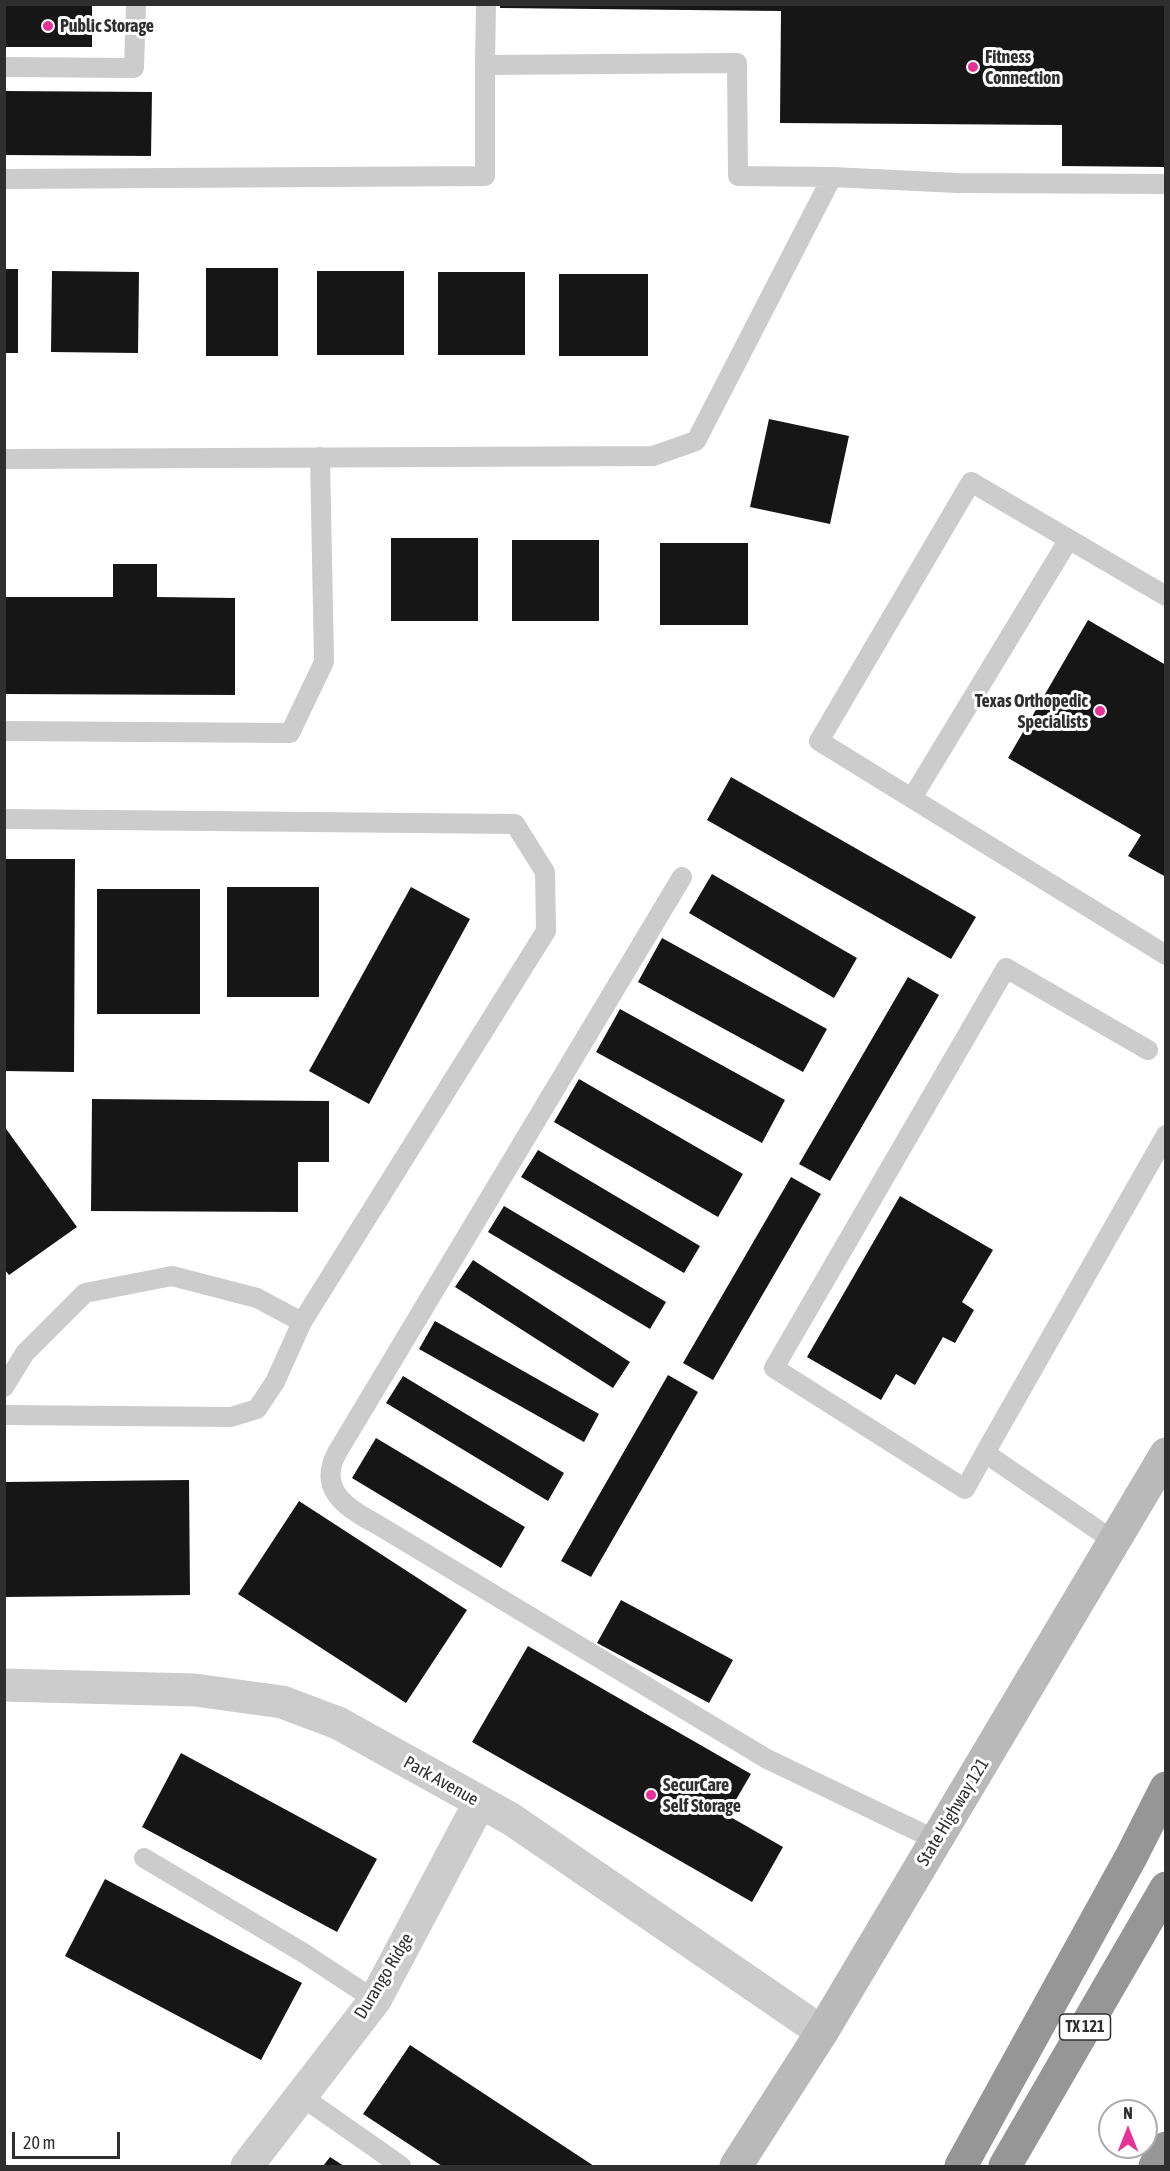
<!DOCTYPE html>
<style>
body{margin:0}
#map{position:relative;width:1170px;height:2171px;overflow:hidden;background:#fff;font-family:"Asap Condensed",sans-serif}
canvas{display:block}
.frame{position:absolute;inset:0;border:6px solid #2f2f2f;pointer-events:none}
.north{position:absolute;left:1098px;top:2099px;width:60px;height:60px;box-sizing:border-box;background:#fff;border:2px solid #acacac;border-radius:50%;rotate:0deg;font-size:16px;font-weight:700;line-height:24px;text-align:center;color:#2f2f2f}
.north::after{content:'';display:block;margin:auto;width:21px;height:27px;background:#e63296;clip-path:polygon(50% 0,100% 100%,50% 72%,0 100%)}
.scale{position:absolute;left:12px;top:2132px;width:108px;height:27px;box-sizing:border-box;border:3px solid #2f2f2f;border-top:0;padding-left:8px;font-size:18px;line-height:21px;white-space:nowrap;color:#2f2f2f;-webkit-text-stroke:4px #fff;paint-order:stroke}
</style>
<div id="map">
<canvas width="1170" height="2171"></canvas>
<div class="frame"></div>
<div class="north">N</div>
<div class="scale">20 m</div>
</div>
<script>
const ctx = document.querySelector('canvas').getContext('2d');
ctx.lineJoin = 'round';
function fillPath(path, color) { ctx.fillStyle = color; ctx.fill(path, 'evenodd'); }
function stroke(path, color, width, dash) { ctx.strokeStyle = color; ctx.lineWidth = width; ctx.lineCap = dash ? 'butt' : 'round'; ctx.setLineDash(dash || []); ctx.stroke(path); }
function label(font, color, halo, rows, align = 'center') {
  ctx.font = font + ' "Asap Condensed",sans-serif'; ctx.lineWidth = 6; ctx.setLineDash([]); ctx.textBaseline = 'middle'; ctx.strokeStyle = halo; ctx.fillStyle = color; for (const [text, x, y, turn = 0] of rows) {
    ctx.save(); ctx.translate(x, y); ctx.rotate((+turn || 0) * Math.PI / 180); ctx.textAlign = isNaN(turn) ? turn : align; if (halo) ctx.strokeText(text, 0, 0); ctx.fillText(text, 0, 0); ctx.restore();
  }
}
fillPath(new Path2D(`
 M4,4H92V47H4Z
 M500,4H1166V167L1062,166V125L780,123L781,11L500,8Z
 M4,91L152,92L151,156L4,155Z
 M206,268H278V356H206Z
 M5,269H18V353H5Z
 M52,271L139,272L138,353L51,352Z
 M317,271H404V355H317Z
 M438,272H525V355H438Z
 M559,274H648V356H559Z
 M769,419L849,436L830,524L750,507Z
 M391,538H478V621H391Z
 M512,540H599V621H512Z
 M660,543H748V625H660Z
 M113,564H157V597L235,598V695L4,694V597H113Z
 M1088,620L1166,665V877L1128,856L1141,835L1008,758Z
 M731,777L976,917L951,959L707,820Z
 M4,859H75L74,1072L4,1071Z
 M712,874L857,958L834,998L689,913Z
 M227,887H319V997H227Z
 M411,887L470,919L369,1104L309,1071Z
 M97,889H200V1014H97Z
 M662,938L827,1029L803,1072L638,982Z
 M908,977L939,995L830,1181L799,1164Z
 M620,1009L785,1100L762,1143L596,1052Z
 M579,1079L743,1174L718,1217L554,1122Z
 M92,1099L329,1101V1162H298V1212L91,1211Z
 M4,1126L77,1227L9,1275L4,1269Z
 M538,1150L700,1246L684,1273L521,1177Z
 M791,1177L821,1194L713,1380L683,1363Z
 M900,1196L993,1250L962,1302L974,1310L955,1343L943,1337L915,1385L896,1374L881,1400L807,1357Z
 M504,1206L666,1302L650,1329L488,1232Z
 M473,1260L630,1362L613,1388L455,1287Z
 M435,1321L599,1414L584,1442L419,1349Z
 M668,1375L698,1392L591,1577L561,1561Z
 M403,1376L564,1473L548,1501L386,1403Z
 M376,1438L525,1527L501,1568L352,1478Z
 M189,1480L190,1595L4,1597V1482Z
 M299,1501L467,1610L406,1703L238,1594Z
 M621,1600L733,1660L709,1703L597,1643Z
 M528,1646L751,1774L727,1815L783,1847L752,1902L472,1742Z
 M181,1753L377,1859L337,1932L142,1827Z
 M105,1879L302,1983L261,2060L65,1956Z
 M410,2045L594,2166H442L363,2114Z
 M330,2157L344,2166H323Z`), '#161616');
stroke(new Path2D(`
 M486,4L485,65L737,63L738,176L832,177L957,183L1166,184
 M4,67L134,68L136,4
 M4,179L485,176V65
 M4,459L653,456L696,441L832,177
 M1166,596L971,482L819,741L1166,955
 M4,731L290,733L324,662L320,457
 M912,798L1069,539
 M4,819L515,824L545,872L546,931L302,1322L257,1298L172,1276L85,1293L25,1353L4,1387
 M682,877L347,1436C342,1445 334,1455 332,1465C323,1496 356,1513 378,1525L767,1759L936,1840
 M4,1415L231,1417L257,1409L275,1382L302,1322
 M985,1453L1166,1135
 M1114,1541L985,1453L965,1489L774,1368L1006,968L1148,1050
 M144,1858L302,1952L375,2000
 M301,2096L401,2166`), '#ccc', 20);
stroke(new Path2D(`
 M4,1685L195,1690L282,1702L338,1723L511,1819L822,2032
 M247,2166L375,2000L480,1802`), '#ccc', 33);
stroke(new Path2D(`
 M736,2166L822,2032L1166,1454`), '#b9b9b9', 33);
stroke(new Path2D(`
 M961,2166L1131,1857L1166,1788
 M1005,2166L1166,1888
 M1155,2166L1166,2148`), '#969696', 33);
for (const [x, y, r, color] of [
 [48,26,6,"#e63296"],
 [973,67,6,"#e63296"],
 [1100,711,6,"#e63296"],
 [651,1795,6,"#e63296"]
]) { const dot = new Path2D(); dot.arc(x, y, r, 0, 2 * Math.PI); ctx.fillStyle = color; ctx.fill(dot); stroke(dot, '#fff', 2); }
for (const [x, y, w] of [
 [1085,2027,51]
]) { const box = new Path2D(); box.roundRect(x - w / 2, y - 13, w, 26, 4.5); ctx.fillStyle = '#fff'; ctx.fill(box); stroke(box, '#2f2f2f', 1.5); }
label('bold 16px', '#2f2f2f', null, [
 ["TX 121",1085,2027]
]);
label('bold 18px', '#2f2f2f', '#fff', [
 ["Public Storage",60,26],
 ["Fitness",985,57],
 ["Connection",985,78],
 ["Texas Orthopedic",1088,701,"right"],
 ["Specialists",1088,722,"right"],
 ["SecurCare",663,1785],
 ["Self Storage",663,1806]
], 'left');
label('18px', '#2f2f2f', '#fff', [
 ["Park Avenue",441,1781,29],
 ["State Highway 121",953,1812,-59],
 ["Durango Ridge",384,1976,-59]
]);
</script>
